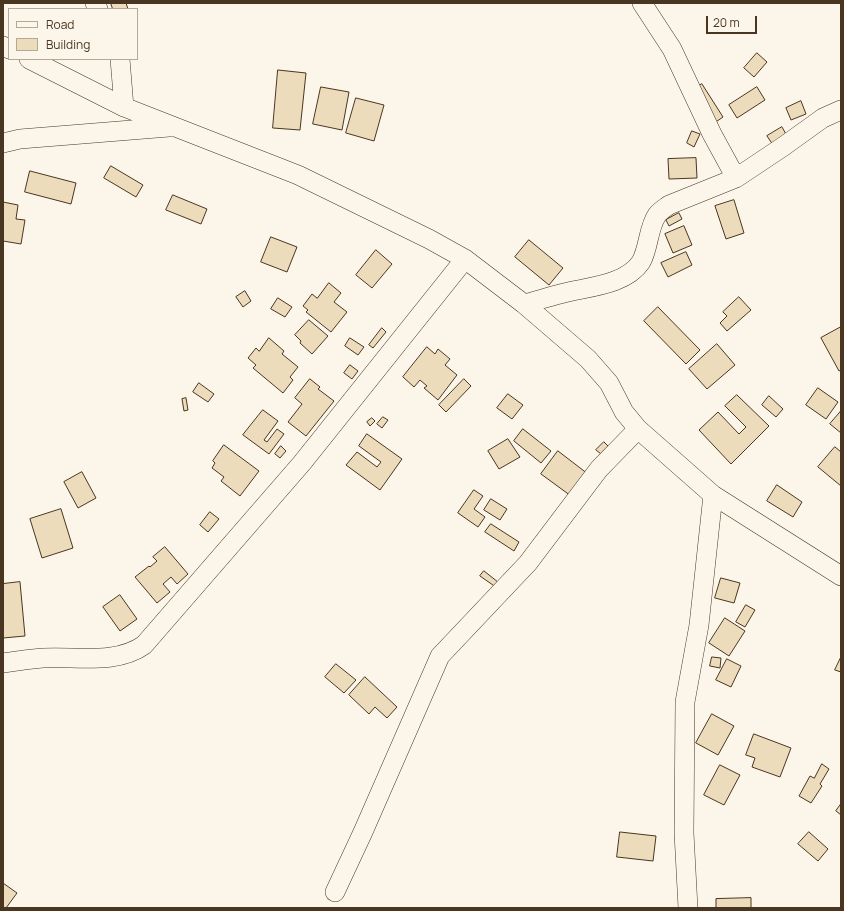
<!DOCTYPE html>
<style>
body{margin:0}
#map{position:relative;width:844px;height:911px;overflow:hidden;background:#fbf6e9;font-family:Manrope,sans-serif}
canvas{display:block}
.frame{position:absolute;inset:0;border:4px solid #4a3520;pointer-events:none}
.legend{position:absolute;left:8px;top:8px;width:130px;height:52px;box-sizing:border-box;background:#fbf6e9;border:1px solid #b4a999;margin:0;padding:5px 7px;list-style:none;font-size:12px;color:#4a3520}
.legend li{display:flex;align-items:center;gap:8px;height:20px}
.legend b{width:20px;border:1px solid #b4a999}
.scale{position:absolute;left:706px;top:16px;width:51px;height:18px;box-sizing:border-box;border:2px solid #4a3520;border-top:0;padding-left:5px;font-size:12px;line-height:14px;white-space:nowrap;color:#4a3520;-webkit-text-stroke:3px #fbf6e9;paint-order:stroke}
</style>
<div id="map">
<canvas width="844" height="911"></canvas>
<div class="frame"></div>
<ul class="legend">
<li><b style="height:5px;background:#fbf6e9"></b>Road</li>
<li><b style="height:11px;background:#ecdcbc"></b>Building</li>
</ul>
<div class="scale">20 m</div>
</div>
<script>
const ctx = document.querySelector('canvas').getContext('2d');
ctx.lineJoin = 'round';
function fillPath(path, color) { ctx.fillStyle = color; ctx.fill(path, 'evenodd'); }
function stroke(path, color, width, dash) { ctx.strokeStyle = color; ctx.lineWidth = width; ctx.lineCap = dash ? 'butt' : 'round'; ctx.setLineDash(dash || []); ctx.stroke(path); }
const building = new Path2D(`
 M111,3H126L128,9H113Z
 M757,53L767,62L754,77L744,68Z
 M278,70L306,73L300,130L273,128Z
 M702,84L723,117L710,126L689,93Z
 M321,87L349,92L342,130L313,124Z
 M757,87L765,100L737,118L729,105Z
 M356,98L384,105L374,141L346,133Z
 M801,101L806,114L791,120L786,108Z
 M782,127L787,136L773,145L767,136Z
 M692,131L700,134L694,147L687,143Z
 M696,158L697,178L669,179L668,159Z
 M111,166L143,185L136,197L104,178Z
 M30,171L76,183L71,204L25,192Z
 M173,195L207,209L201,224L166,210Z
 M734,200L744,233L726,239L715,206Z
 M3,202L18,205L16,219L25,220L21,244L3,241Z
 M679,213L682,219L669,226L666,220Z
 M684,226L692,245L673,253L665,234Z
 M271,237L297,247L287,272L261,262Z
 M529,240L563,268L549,285L515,257Z
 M376,250L392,264L372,288L356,275Z
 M686,252L692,265L668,277L661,263Z
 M329,283L341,293L334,302L347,312L331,332L306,312L308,310L303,306L312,294L317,298Z
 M245,291L251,301L243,307L236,297Z
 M739,297L751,310L727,331L720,323L727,316L723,312Z
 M278,298L292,307L285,317L271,309Z
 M658,307L700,350L686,364L644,321Z
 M309,320L328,336L312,354L300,343L301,341L295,335Z
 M841,327V370L839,371L821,338Z
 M382,328L386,332L373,348L369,345Z
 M269,338L284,351L282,354L298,367L290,377L293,380L283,393L253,368L256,365L248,358L256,348L259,351Z
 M350,338L364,347L358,355L345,346Z
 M717,344L735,365L707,389L689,369Z
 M427,347L435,354L438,349L450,359L445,365L457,375L438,400L424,388L427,386L420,380L414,387L403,377Z
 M350,365L358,371L352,379L344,373Z
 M310,379L320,387L318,389L334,401L306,436L288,422L302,404L295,398Z
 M464,379L471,386L446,412L439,405Z
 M199,383L214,394L208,402L193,392Z
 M818,388L838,402L826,419L806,405Z
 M508,394L523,405L512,419L497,408Z
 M737,395L769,426L731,464L699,430L718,412L739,434L746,427L725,406Z
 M769,396L783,409L776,417L762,405Z
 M186,398L188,410L184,411L182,399Z
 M263,410L278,421L264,440L267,442L277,429L284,434L269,454L243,435Z
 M841,411V433L830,424Z
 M383,417L388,420L382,428L377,424Z
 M372,418L375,421L370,426L367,422Z
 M523,429L551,451L541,463L514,441Z
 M367,434L402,459L380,490L346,465L357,452L377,467L381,462L359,446Z
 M508,439L520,457L499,469L488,451Z
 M604,442L608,446L601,454L596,450Z
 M224,445L259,471L240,496L221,481L224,477L212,468L215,463L213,461Z
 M281,446L286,451L280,458L275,454Z
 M835,447L841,452V486L818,467Z
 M558,451L588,474L571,496L541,474Z
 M82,472L96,498L78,508L64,482Z
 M777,485L802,502L793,517L767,501Z
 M474,490L483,496L474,509L485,517L478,527L458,513Z
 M491,499L507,509L500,520L484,510Z
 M61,509L73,548L42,558L30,519Z
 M210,512L219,519L208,532L200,525Z
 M491,524L519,542L514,551L485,532Z
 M165,547L188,574L177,584L171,577L163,584L170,592L157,603L135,577L149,566L150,567L157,561L153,557Z
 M484,571L503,586L500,590L480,576Z
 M721,578L740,583L734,603L715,598Z
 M20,582L25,636L3,638V584Z
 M120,595L137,619L120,631L103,607Z
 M746,605L755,610L745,627L736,622Z
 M725,618L745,631L729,656L709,643Z
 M712,657L721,658L720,668L710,666Z
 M841,657V672L835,670Z
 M727,659L741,666L731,687L716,680Z
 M336,664L356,680L344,693L325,677Z
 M365,677L397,707L387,718L375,707L369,714L349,695Z
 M712,714L734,726L718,755L696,743Z
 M754,734L791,748L780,777L752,767L755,758L746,755Z
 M822,764L829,769L820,784L822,786L811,803L799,796L810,776L814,778Z
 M720,765L740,775L724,805L704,795Z
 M841,804V815L836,811Z
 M620,832L656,836L653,861L617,857Z
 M809,832L828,849L818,861L798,844Z
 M3,883L17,893L6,908H3Z
 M751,898V908H716V899Z`);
fillPath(building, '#ecdcbc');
stroke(building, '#4a3520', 1);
const minor = new Path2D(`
 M95,3L98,9
 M642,3L672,49L712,134L736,178
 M3,46L9,49
 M29,59L124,107L298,175L429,239L465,259L524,304L588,359L609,383L624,412L638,429L713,495L841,576
 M120,59L124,107
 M3,143L20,139L169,127
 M524,304C536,301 548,297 560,294C585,287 625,286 641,262C649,248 648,228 657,215C660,211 665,208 669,205L736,178L784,146L823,118L841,110
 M3,663C16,661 29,659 43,658C76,656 116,665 144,645L302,463L465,259
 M335,892L363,832L440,656L528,563L599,469L638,429
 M688,908L684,833L685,702L699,625L713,495`);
stroke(minor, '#4a3520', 20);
stroke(minor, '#fbf6e9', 19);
</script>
